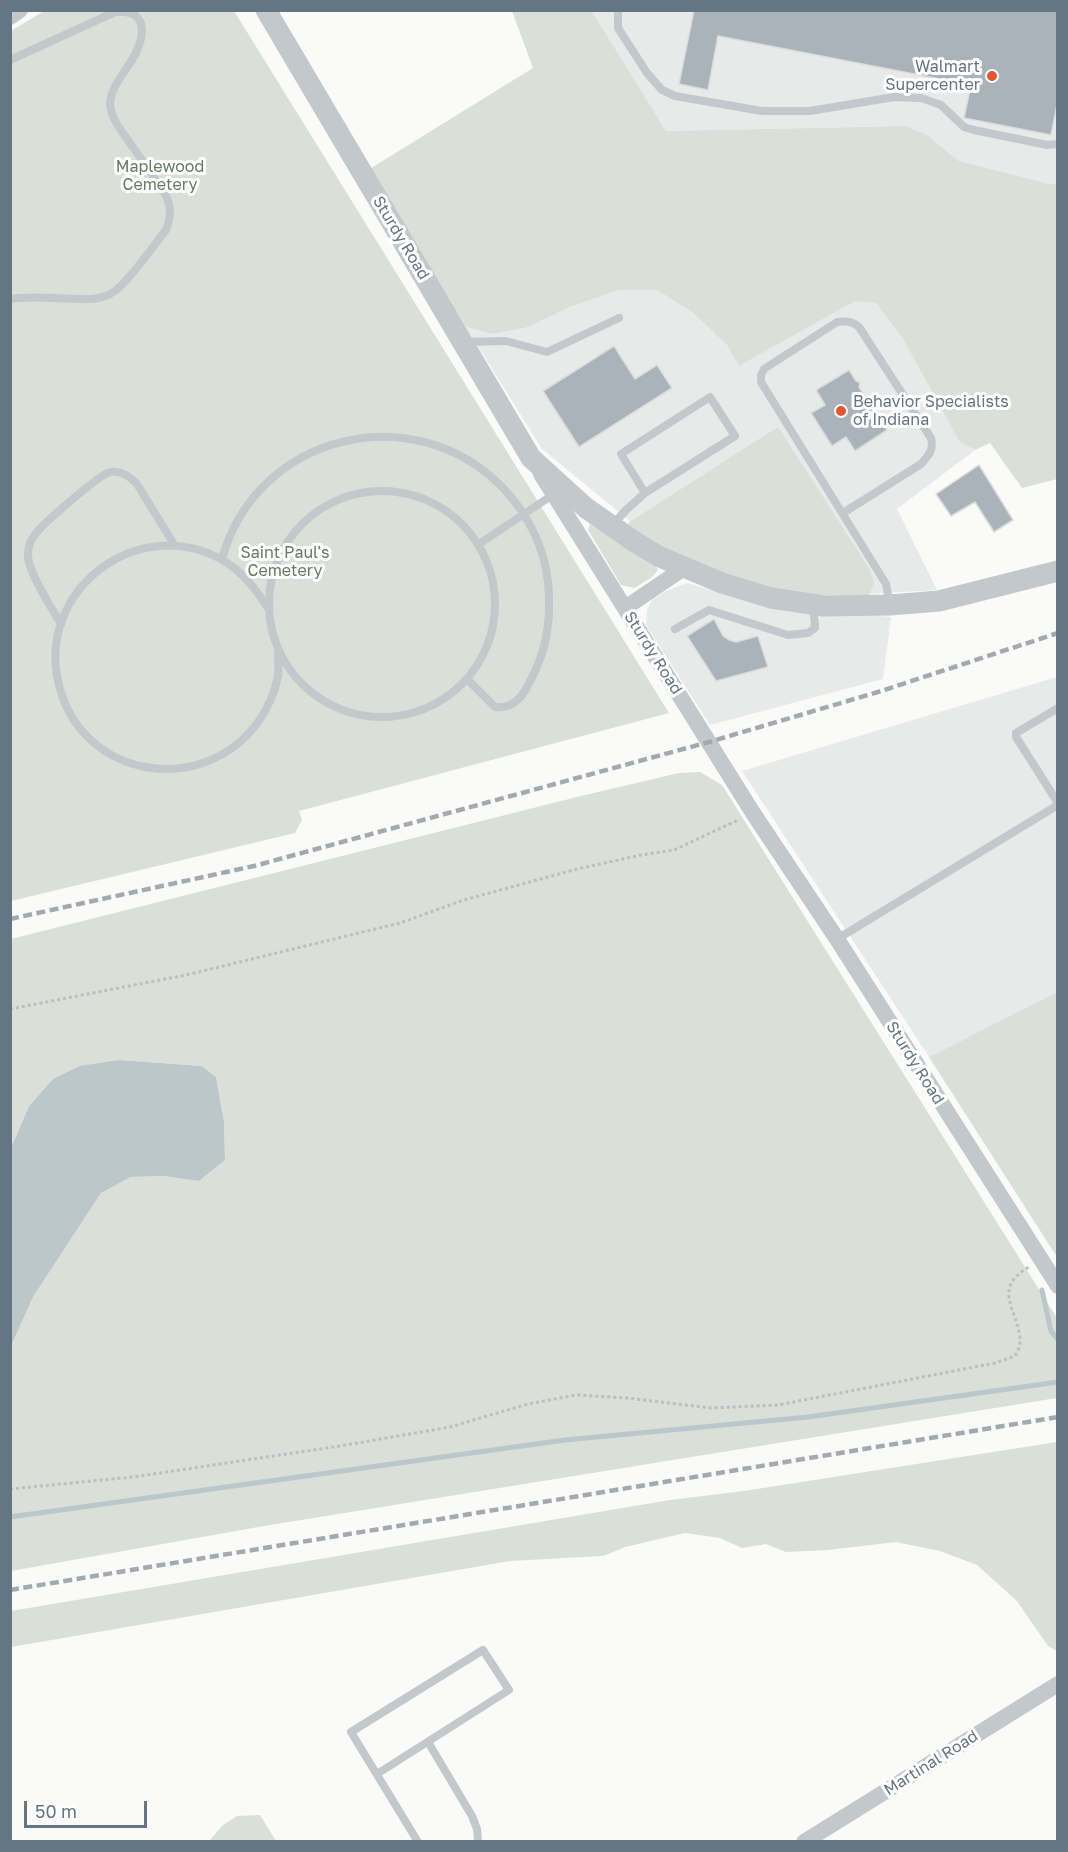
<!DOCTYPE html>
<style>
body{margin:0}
#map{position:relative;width:1068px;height:1852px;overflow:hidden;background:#fafaf8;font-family:"Golos Text",sans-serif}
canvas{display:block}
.frame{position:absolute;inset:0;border:12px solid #657683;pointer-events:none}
.scale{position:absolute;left:24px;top:1801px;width:123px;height:27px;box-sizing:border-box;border:3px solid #657683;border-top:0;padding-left:8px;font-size:18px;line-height:21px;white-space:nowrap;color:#657683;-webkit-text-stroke:4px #fff;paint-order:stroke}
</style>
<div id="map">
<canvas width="1068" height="1852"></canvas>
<div class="frame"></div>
<div class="scale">50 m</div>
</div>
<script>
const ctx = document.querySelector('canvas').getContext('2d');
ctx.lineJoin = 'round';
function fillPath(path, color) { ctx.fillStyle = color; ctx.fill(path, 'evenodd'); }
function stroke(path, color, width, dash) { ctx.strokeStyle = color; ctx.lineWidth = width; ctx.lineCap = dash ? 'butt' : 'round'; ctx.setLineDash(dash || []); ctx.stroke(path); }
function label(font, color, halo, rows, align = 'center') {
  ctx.font = font + ' "Golos Text",sans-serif'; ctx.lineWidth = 6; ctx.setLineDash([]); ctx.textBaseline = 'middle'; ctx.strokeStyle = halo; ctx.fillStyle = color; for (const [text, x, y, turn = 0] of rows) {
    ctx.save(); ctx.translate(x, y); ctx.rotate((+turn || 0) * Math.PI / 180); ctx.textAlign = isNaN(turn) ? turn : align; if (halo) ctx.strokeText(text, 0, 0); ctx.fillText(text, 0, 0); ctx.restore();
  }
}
fillPath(new Path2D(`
 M591,11H1057V183L1050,184L959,161L927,135L906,126L666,131Z
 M619,290H657L693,313L727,345L739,366L856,300L876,303L903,339L959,441L975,450L897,509L937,590L849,595L654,541L542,449L466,327L493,334L529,327L570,307Z
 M687,583L759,604L891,617L883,679L710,725L646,625L647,610L652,600L666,591Z
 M1057,677V992L929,1057L742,771Z`), '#e8e9e9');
fillPath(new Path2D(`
 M591,10L666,131L906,126L927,135L959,161L1050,184L1057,183V479L1022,488L990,443L975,450L959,441L903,339L876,303L855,301L739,366L727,345L693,313L657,290H619L570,307L529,327L493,334L466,327L368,170L533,68L512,11Z
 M44,11H234L669,713L299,811L302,820L295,833L11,901V31Z
 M778,427L870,570L874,583L869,596L798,595L714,573L635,533L628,523Z
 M590,524L654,564L658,570L651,578L634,588L621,585L588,530Z
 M700,772L722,785L1057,1318V1398L264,1526L11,1571V1346L33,1297L101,1193L131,1177L163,1176L199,1181L225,1160L224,1122L216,1077L202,1066L119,1060L53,1079L29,1106L11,1148V939L581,796L679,773Z
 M1057,992V1257L929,1057Z
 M1057,1442V1651L1048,1646L1017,1601L977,1565L940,1551L896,1542L828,1550L786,1552L766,1544L742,1548L720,1538L685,1533L625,1547L603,1556L510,1561L11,1647V1611L670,1500L744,1491Z
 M260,1815L276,1841H209L223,1825L237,1816Z`), '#dadfd7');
fillPath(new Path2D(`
 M119,1060L202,1066L216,1077L224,1122L225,1160L199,1181L163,1176L131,1177L101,1193L33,1297L11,1346V1148L29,1106L53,1079L80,1066Z`), '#bbc7cb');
stroke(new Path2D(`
 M1042,1290L1051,1331L1058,1340
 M10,1517L565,1440L808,1417L1058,1382`), '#bbc7cb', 5);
const building = new Path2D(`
 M694,10H1058V100L1051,135L964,118L971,85L718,36L708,90L679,84Z
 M614,346L635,379L657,365L672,388L579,447L543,391Z
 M849,370L856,381L860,383L859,387L877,415L881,416L880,420L887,430L855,451L846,437L832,446L811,413L825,405L816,390Z
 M979,465L1013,520L994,532L975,502L951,516L936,494Z
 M714,619L723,636L729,640L736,642L758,636L768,667L716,681L687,636Z`);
fillPath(building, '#aab3b9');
stroke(building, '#dcdcda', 1.5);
stroke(new Path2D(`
 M10,1009L186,975L400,923L464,900L577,869L641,855L674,850L738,820
 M10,1489L133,1477L340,1446L450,1427L528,1404L576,1395L627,1398L711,1408L778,1405L995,1363L1015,1356C1017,1352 1020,1347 1020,1343C1021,1312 989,1290 1029,1267`), '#bbbfc2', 3, [3, 3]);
stroke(new Path2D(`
 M618,10V28L647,73L662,90L675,96L762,111H810L894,97L921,98L941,105L964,127L974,130L1047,145L1058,144
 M10,60L115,12C141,9 147,26 138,48C131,67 112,82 110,103C110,111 114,119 118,126L163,190C171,204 172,215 166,230C153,246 131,279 115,291C105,298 92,300 80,299C56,299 34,295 10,299
 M463,342L506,341L547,352L619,318
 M269 604a113 113 0 1 1 226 0a113 113 0 1 1-226 0Z
 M843,513L921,464C929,455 934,450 931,438L859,327C852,321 846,321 837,322L764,369L761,375V382L886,584L890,605
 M612,526L626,510L645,493L735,436L710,397L621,454L645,493
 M479,544L554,494
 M222,559C256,434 414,395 504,489C528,515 544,547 548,582C551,612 548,644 535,671C526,690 519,709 495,707L467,679
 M268,608C255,588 242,571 221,559C136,513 35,592 59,685C82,779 203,798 258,722C268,708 275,692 278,676C279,669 278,660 278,653
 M61,624C52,609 26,569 28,553C28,545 32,538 37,532C44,523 98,476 108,473C120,469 129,476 137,484L175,546
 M675,629L709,610L788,635L808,633L815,628L813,605
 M1058,708L1016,733V737L1058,803
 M837,939L1058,805
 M428,1742L472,1816L477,1829L478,1842
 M377,1774L509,1690L483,1650L351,1732L418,1842`), '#c3c8cc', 8);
stroke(new Path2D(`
 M10,17L20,10
 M541,474L753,813L837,939L1058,1286
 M625,608L684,568
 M804,1842L1058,1684`), '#c3c8cc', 16);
stroke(new Path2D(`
 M266,10L531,458L586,508L635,542L660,557L722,583L771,598L824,606L890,605L939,601L1058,571`), '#c3c8cc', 21);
stroke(new Path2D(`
 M10,919L254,866L709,742L878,692L1058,633
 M10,1590L1058,1417`), '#a2aab0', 4.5, [9, 4.5]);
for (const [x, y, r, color] of [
 [992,76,6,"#e4572e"],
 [841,411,6,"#e4572e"]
]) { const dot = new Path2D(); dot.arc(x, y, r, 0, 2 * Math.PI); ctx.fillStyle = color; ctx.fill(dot); stroke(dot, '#fff', 2); }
label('16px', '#657683', '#fff', [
 ["Walmart",980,67],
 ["Supercenter",980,85],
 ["Behavior Specialists",853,402,"left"],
 ["of Indiana",853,420,"left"]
], 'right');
label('16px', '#687a64', '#fff', [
 ["Maplewood",160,167],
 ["Cemetery",160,185],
 ["Saint Paul's",285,553],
 ["Cemetery",285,571]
]);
label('16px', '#657683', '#fff', [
 ["Sturdy Road",401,238,59],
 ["Sturdy Road",653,653,58],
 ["Sturdy Road",915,1063,58],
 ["Martinal Road",931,1763,-32]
]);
</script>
